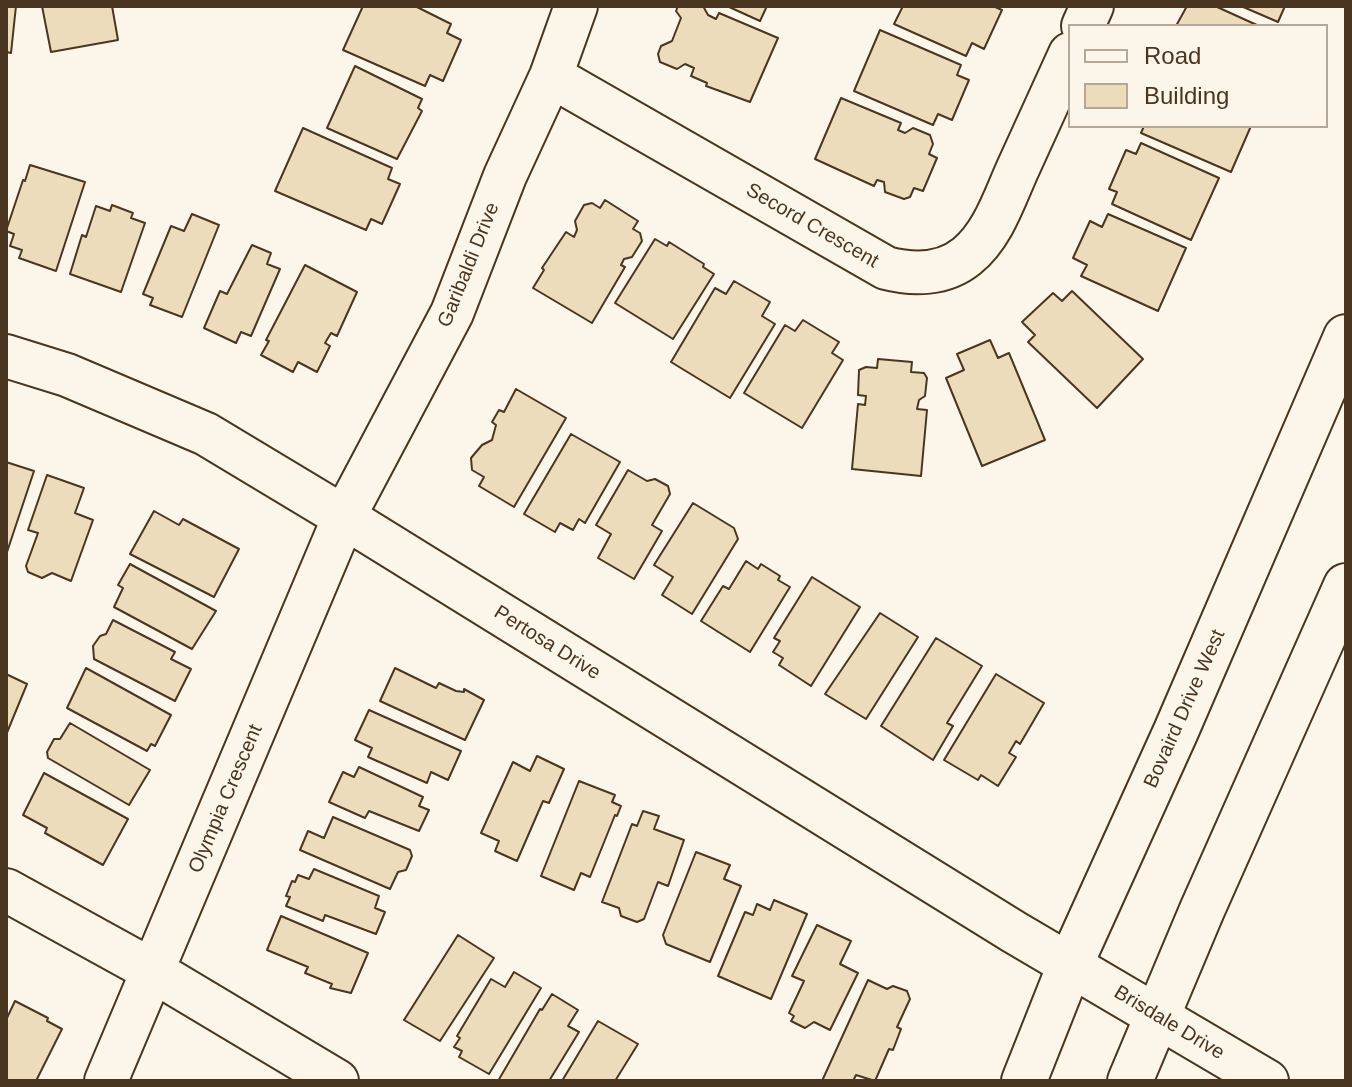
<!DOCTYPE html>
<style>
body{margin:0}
#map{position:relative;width:1352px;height:1087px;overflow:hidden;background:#fbf6e9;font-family:Arial,sans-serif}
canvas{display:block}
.frame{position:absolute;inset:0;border:8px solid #4a3520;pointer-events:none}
.legend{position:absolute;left:1068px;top:24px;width:260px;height:104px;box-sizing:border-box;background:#fbf6e9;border:2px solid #b4a999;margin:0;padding:10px 14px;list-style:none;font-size:24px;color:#4a3520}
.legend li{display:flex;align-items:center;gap:16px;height:40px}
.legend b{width:40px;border:2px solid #b4a999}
</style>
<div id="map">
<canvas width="1352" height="1087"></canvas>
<div class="frame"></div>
<ul class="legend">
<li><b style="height:10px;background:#fbf6e9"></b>Road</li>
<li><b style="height:22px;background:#ecdcbc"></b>Building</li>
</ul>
</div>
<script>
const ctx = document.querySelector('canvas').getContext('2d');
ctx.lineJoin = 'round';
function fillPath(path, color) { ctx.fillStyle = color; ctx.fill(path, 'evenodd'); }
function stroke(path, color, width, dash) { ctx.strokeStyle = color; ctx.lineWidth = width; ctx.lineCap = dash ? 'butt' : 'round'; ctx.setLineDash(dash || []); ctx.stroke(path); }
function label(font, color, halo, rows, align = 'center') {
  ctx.font = font + ' Arial,sans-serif'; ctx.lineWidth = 6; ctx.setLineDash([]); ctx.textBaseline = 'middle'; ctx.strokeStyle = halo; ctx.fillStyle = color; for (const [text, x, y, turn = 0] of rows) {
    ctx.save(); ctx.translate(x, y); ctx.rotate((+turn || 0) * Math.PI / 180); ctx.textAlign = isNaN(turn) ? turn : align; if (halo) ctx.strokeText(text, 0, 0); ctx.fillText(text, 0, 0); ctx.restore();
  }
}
const building = new Path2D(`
 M6,6H16L11,53L6,52Z
 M42,6H112L118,40L51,52Z
 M363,6H415L451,24L447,33L461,40L443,81L430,75L425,86L343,50Z
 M678,6H703L708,15L716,19L719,13L778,38L750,102L706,86L707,83L691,76L694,68L685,64L677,69L660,62L658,54L661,46L672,41L681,18L676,11Z
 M727,6H767L760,21Z
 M903,6H993L1002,10L984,49L972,43L966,56L894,24Z
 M1187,6H1215L1259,26H1176Z
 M1241,6H1285L1278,22Z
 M880,30L961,65L957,75L969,80L952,120L938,114L933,125L854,91Z
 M355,66L422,99L418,108L422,111L397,159L327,128Z
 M841,98L901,123L898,130L905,133L913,128L930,135L933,144L929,154L937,158L923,191L914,188L910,197L904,199L885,192L884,182L877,180L874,186L815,159Z
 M1144,126H1251L1231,172L1141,133Z
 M303,128L392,168L388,179L400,184L382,224L371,219L366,230L275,191Z
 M1141,143L1219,178L1191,240L1112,204L1117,192L1109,189L1126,150L1136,154Z
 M30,165L85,182L56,271L19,258L22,250L10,246L14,234L6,231L23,180L25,181Z
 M605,200L638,221L633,229L640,233L642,241L632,257L624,259L621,265L625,267L592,323L533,288L544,270L542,268L566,232L574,237L577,230L575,221L584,205L592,203L600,208Z
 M112,205L133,213L131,218L145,223L121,292L70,274L82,235L86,237L96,206L110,211Z
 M192,214L219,225L182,317L150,305L153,298L143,294L171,226L184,231Z
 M1108,214L1186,248L1158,311L1081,276L1087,265L1073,258L1090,221L1102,227Z
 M655,239L667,246L669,242L704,264L703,267L714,274L673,339L615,303Z
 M252,245L271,253L267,264L280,269L251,336L241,332L236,343L204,328L220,291L227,294Z
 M305,265L357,292L337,336L331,333L325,343L330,346L317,372L298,362L293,372L261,355L269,341L266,340Z
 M734,281L770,302L762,316L775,324L730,398L671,362L715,288L726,294Z
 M1072,291L1143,359L1097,408L1028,342L1035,335L1022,322L1053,293L1062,301Z
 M803,320L839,342L832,353L843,360L802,428L744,393L785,325L795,331Z
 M990,340L998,358L1009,353L1045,440L982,466L946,378L964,370L957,354Z
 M878,359L912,362L911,372L924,373L927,378L925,396L919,400L917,409L927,410L921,476L852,469L858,404L865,405L866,396L858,395L859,370L866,367L877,368Z
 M516,389L566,418L514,507L479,486L484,477L472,470L471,458L482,445L492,440L496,425L492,422L499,410L504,412Z
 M571,434L620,462L585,523L579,519L573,530L560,523L555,532L524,514Z
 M6,462L34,471L6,555Z
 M628,470L647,481L655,479L668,486L670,494L652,525L662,531L634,579L598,558L611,534L596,525Z
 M47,475L84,488L75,513L93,520L71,581L52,573L42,578L28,572L26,566L38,533L28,530Z
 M693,503L734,528L738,539L692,614L662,595L673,577L654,565Z
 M154,511L179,525L183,519L239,549L214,597L130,554Z
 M746,561L758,569L761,564L780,576L778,580L790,587L750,652L701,621L723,586L729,589Z
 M130,564L216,611L192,649L114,607L123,588L118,585Z
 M812,577L860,607L811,686L779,665L783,658L773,652L780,641L774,638Z
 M880,613L918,637L866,719L825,694Z
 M113,620L175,652L171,659L191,669L175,701L94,659L93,646L100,636L106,634Z
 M936,638L982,666L947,723L953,726L933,760L881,726Z
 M86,668L171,715L155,746L151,744L147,751L67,708Z
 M395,668L436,688L439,683L456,691L464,692V689L484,700L465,740L380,701Z
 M6,674L27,684L6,735Z
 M996,674L1044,703L1020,744L1016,741L1009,753L1016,757L998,786L981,775L978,780L944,760Z
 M369,710L461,751L448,780L431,772L427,783L368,757L372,748L355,740Z
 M70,723L150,770L129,805L48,758L47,752L54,739H60Z
 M537,756L564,769L549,803L543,801L517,861L495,851L499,841L481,833L513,762L530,771Z
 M359,767L423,797L419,806L429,810L419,831L369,811L365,818L329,802L343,772L354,777Z
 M44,773L128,819L103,865L45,833L47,828L23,815Z
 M579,781L615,795L612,802L621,806L617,816L615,815L590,877L581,873L574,890L541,876Z
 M643,811L659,816L654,829L684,840L668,886L658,882L644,919L637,922L621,916L619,908L602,902L632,824L637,826Z
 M333,817L410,850L412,856L406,870L398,872L390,889L300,850L308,831L324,838Z
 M696,852L730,865L724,879L741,886L710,962L666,944L663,935Z
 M314,869L379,896L375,908L385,912L376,934L325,915L323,921L286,906L290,897L286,896L292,881L295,882L298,875L309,879Z
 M774,900L807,914L771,999L718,976L745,912L753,915L757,904L770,910Z
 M281,916L368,953L351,993L330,988L332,984L305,973L308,967L267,950Z
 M817,925L851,941L840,964L858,973L830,1030L814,1022L805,1028L791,1021L794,1016L789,1013L804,981L792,976Z
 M458,935L494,958L440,1041L404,1020Z
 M514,972L541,988L489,1074L459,1057L462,1051L454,1047L460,1038L457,1036L491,979L505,987Z
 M868,980L887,989L893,986L907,991L910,999L897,1027L901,1029L893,1050L889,1049L875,1081L856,1075L853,1081H822Z
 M552,994L578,1010L568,1026L579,1032L549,1081H498L540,1009L542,1010Z
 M15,1001L48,1018L47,1021L62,1029L36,1081H6V1020Z
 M598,1021L638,1044L615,1081H562Z`);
fillPath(building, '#ecdcbc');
stroke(building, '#4a3520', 2);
const minor = new Path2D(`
 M1083,26L1092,6
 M551,76L886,268C913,275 944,275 967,256C994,234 1005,196 1019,166C1036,129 1053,91 1070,54
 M6,356L67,375L206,434L344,517L1014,932L1267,1081
 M6,890L153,971L337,1081
 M106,1081L344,517L452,313L505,176L551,76L576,6`);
const major = new Path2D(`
 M1024,1081L1070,965L1176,731L1346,337
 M1130,1081L1202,910L1346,586`);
stroke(minor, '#4a3520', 46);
stroke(major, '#4a3520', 48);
stroke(minor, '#fbf6e9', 42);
stroke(major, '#fbf6e9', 44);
label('20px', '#4a3520', '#fbf6e9', [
 ["Secord Crescent",812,226,30],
 ["Garibaldi Drive",469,265,-68],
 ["Pertosa Drive",547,643,32],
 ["Bovaird Drive West",1185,709,-66],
 ["Olympia Crescent",226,799,-67],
 ["Brisdale Drive",1169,1023,31]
]);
</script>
